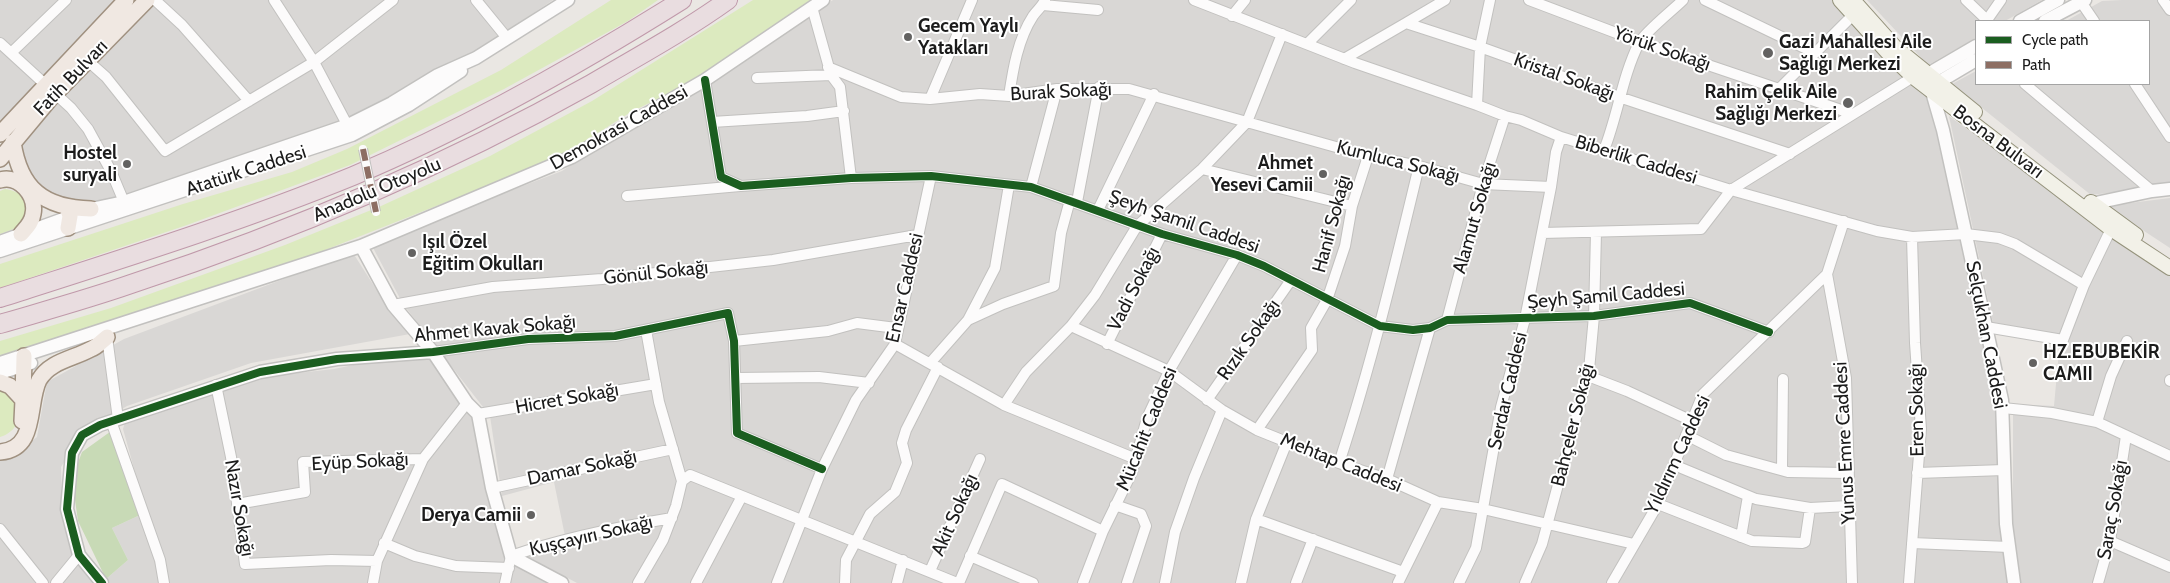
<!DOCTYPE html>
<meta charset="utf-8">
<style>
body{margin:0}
#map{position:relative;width:2170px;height:583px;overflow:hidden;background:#eae7e3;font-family:Cabin,sans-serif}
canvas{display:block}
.legend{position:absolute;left:1975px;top:20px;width:175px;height:65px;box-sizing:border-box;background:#fff;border:1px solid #a4a4a4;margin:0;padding:6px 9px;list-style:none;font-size:15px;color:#1b1b1b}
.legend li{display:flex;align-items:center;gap:10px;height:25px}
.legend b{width:25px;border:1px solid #a4a4a4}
</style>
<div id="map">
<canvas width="2170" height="583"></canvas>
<ul class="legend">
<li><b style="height:6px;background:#1b5e20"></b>Cycle path</li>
<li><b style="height:6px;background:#8d6e63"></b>Path</li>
</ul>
</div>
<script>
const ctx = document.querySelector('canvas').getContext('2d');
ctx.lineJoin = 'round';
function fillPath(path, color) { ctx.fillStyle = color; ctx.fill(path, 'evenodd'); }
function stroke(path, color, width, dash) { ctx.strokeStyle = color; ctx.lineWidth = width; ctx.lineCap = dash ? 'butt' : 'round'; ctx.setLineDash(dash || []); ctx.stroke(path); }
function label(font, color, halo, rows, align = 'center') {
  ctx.font = font + ' Cabin,sans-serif'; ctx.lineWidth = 4; ctx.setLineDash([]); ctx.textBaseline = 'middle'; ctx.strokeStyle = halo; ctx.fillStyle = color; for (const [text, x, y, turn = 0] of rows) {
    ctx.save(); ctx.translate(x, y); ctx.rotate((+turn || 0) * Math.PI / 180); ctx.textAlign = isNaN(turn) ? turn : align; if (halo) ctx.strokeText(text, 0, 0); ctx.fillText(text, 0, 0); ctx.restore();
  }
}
fillPath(new Path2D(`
 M0,0H120L0,132Z
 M156,0H553L474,53L337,125L126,198L74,206L32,183L19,149L30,133L97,59Z
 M833,0H1832L1882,56L1929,98L1996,404L2009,583H577L527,556L566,541L554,482L502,496L490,416L403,304L371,244L562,171Z
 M1867,0H2042L2005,21H1976V38L1928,65Z
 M2122,0H2170V185L2091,195L1952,84L1976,71V84H2149V21H2066L2102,1Z
 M1949,116L2144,257L2170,274V583H2020L2013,531V404L2054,406L2060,340L1993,323Z
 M2170,198V248L2106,206Z
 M353,253L376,289L410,334L251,363L127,406L82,433L61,467L62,502L96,583H0V460L10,458L37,437L47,382L124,339Z
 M425,350L475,420L499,528L515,566L548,583H110L106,579L128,560L112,528L140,515H147L123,429L125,422L244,379L334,369Z`), '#d9d7d5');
fillPath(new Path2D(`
 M611,0H658L628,21L504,89L350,165L187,225L0,288V264L183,204L292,172L347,149L501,70Z
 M753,0H812L702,77L631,112L560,157L300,260L0,358V341L111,308L285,245L381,206L490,156L592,101Z
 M5,189C15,190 32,198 29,211C28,216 24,221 22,226L0,234V191Z
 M0,387C4,390 13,395 15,400C24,416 17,432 0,437Z`), '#dceabf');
fillPath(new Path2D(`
 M114,429L140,515L112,528L128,560L106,579L78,521L72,479L82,452Z`), '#c8dab6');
const minor = new Path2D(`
 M155,0L182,25L249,101
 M274,0L314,62L351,132
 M476,0L507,38
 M1194,0L1355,63L1477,105L1505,116L1521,120L1561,137L1731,190L1877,231L1912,237L1966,234L1999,238L2015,244L2084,285
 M1529,0L1640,42L1853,114
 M1705,0L1815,53
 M1966,0L1988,21
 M2163,0L2170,10
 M2081,2L2094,21
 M1043,5L1098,10
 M812,7L831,75L840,87L851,178
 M1232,16L1245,0
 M1987,20L2001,0
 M1406,23L1445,0
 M0,43L71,108L88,129L111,171L124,202
 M1308,43L1351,0
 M11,53L66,0
 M1344,59L1406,23L1480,47L1619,97L1790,154
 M88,61L106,77L165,151L314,62L393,0
 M828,67L901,97L930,99L980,94L1009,96L1057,89H1129L1368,156L1419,166L1483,184L1551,187
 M757,78L831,75
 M705,80L721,177L741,186L851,178L931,176L1031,187L1162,234L1237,255L1264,266L1380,326L1413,330L1430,328L1447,320L1594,316L1690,303L1769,332
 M2025,84L2152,191
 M2135,84L2170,137
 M1779,89L1858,10
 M1009,96C1013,69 1018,39 1033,16C1037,10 1042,7 1045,0
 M930,99L972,0
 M1477,105L1480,47L1490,0
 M712,122L807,116L844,111
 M1604,150C1618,115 1622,77 1639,43C1645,32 1673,10 1683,0
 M1202,169L1352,206
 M1031,187L1057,89
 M627,196L740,186
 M1077,202L1099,87
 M1098,210L1154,94
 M1542,233L1701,229L1731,190L1913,77
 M1827,274L1846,378L1852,583
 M393,305L493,287L602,279L773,260L917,235
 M968,320L995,268L1009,185
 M1447,320L1483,184L1505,116
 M1071,326L1169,371L1222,410L1257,430L1339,463L1387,479L1438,502L1483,509L1634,544
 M1986,327L2063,340L2084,285L2111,229
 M107,337L118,419
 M734,341L828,331L857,323L896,328L895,344L1004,405
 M1107,344L1162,234
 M433,352L528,339L615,336L728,313L734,341L737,433L822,469
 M931,362L968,320L1003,304L1054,286L1061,233L1070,200
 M1588,376L1627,391L1692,421
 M736,378L819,377L869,383
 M2170,380V381
 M216,385L231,457L245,564L331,560L377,561
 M1207,400L1291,280
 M2003,408L2052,413L2097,422L2170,456
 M478,414L656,384
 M111,421L160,560L164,583
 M2097,422L2111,376L2127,341
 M1257,430L1312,350L1311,328L1327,300L1345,246L1352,206L1368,156
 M1686,435L1726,455L1788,472L1848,473
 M1136,459L1004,405L1026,372L1071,326L1095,295L1137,226L1202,169L1247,122L1282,34
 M1339,463C1371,366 1395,266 1419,166
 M1674,465L1756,499L1810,508L1849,506
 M1782,469L1783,379
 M1917,473L2004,470
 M1387,479L1430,328
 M682,481L690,475L957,583
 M492,488L673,449
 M237,504L305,492L303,462L423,459
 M1658,504L1752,541L1802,543L1805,542L1810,508
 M1115,505L1141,514L1146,526L1127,583
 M1256,519L1403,572
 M0,529L43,583
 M1741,537L1748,496
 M2110,541L2170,567
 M384,543L415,556L456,566L509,568
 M1912,543L2009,547
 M970,556L1033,583
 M930,571L980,459
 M56,583L79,555
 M373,583L377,561L423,459L467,403
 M505,583L511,556C563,538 618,527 672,518
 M638,583L663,540L676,506L682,481L659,402L646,330
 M696,583L742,496
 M777,583L822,469L856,400L895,344L931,176
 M845,583L846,560L856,541L870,514L895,492L907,463L902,443L906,430L938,367
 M897,583L903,560
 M959,583L1002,484L1103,531
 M1083,583L1103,531L1132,472L1147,418L1169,371L1237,255
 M1165,583L1175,532L1194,478L1222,410
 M1241,583L1256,519L1287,442
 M1296,583L1313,539
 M1398,583L1438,502
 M1459,583L1476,548L1501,407L1525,319L1551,187L1556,152L1561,137
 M1525,583L1542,544L1589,370L1594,316L1596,232
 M1612,583L1658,504L1703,394L1827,274L1844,221
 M1909,583L1921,429L1915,343L1912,237
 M2098,583L2110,541L2126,436`);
const tertiary = new Path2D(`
 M2020,21L2058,0
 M2045,21L2085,0
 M1976,60L1939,82L1932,92L1943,130L2002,400L2006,524L2014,583
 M1922,81L1928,74L1976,46
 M2086,205L2152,191L2170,189
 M0,242L91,209L124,202L348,125L392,103L438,75L476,58L568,0
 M361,246L393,305L433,352L467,403L478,414L492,488L511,556L562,583
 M0,251L352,135L409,105L461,71
 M0,363L361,246L572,157L705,80L823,0
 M0,373L31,363
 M102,583L79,555L67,509L72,453L82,435L100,425L260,372L337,359L433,352`);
const secondary = new Path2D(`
 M1840,0L1889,54L1913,77L2111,229L2170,268
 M1853,0L1895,47L1975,112
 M2091,202L2136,235`);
const primary = new Path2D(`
 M0,134L126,0
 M13,142C20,189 44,208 91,209
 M0,159L50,99L147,0
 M0,180C19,174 37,196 33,214C32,223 26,228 21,234
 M67,207L70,216L68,228
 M0,382L10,386L23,400L22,421
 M23,400L24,356
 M0,452C38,449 27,404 39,380C50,361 73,359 91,349C97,347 102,341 107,337`);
const motorway = new Path2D(`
 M0,298C118,260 238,223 353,176C467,128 577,66 682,0
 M0,324C44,311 88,299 131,284C290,232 445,166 591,84C637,57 685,31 728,0`);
stroke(minor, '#c2c1bf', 12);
stroke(tertiary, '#c2c1bf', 15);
stroke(secondary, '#94927b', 16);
stroke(primary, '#a09180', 18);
stroke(motorway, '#c099aa', 20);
stroke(minor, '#fcfbfb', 10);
stroke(tertiary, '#fcfbfb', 12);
stroke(secondary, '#f2f1e8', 14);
stroke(primary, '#f0e8e2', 15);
stroke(motorway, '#e9dde0', 18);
const pedestrianBridge = new Path2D(`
 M363,149L376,212`);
stroke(pedestrianBridge, '#c2c1bf', 10, []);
stroke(pedestrianBridge, '#fcfbfb', 8);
stroke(new Path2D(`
 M363,149L376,212`), '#8d6e63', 6, [12, 6]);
stroke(new Path2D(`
 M705,80L721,177L741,186L851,178L931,176L1031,187L1162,234L1237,255L1264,266L1380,326L1413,330L1430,328L1447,320L1594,316L1690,303L1769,332
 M102,583L79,555L67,509L72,453L82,435L100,425L260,372L337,359L433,352L528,339L615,336L728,313L734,341L737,433L822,469`), '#1b5e20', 8);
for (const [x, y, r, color] of [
 [908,37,5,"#636261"],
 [1768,53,6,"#636261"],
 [1848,103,6,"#636261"],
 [127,164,5,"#636261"],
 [1323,174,5,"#636261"],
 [412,253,5,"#636261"],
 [2033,363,5,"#636261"],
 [531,515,5,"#636261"]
]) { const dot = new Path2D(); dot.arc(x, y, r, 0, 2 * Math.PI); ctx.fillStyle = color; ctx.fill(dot); stroke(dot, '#fff', 2); }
label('bold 19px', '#1b1b1b', '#fff', [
 ["Gecem Yaylı",918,26],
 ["Yatakları",918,48],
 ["Gazi Mahallesi Aile",1779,42],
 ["Sağlığı Merkezi",1779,64],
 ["Rahim Çelik Aile",1837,92,"right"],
 ["Sağlığı Merkezi",1837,114,"right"],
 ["Hostel",117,153,"right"],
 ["suryali",117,175,"right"],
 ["Ahmet",1313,163,"right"],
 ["Yesevi Camii",1313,185,"right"],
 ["Işıl Özel",422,242],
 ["Eğitim Okulları",422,264],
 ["HZ.EBUBEKİR",2043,352],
 ["CAMII",2043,374],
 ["Derya Camii",521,515,"right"]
], 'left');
label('19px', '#1b1b1b', '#fff', [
 ["Yörük Sokağı",1662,49,19],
 ["Kristal Sokağı",1564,77,20],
 ["Fatih Bulvarı",71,78,-46],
 ["Burak Sokağı",1061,92,-3],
 ["Demokrasi Caddesi",619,128,-29],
 ["Bosna Bulvarı",1998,142,37],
 ["Biberlik Caddesi",1636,160,17],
 ["Kumluca Sokağı",1398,162,14],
 ["Atatürk Caddesi",246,171,-18],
 ["Anadolu Otoyolu",377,190,-23],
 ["Alamut Sokağı",1475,218,-74],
 ["Şeyh Şamil Caddesi",1184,222,19],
 ["Hanif Sokağı",1332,224,-75],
 ["Gönül Sokağı",656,273,-6],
 ["Ensar Caddesi",905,288,-77],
 ["Vadi Sokağı",1134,289,-63],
 ["Şeyh Şamil Caddesi",1606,296,-5],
 ["Ahmet Kavak Sokağı",495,329,-5],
 ["Selçukhan Caddesi",1986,335,79],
 ["Rızık Sokağı",1249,340,-55],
 ["Serdar Caddesi",1508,391,-77],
 ["Hicret Sokağı",567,399,-10],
 ["Eren Sokağı",1917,410,-91],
 ["Bahçeler Sokağı",1573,425,-76],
 ["Mücahit Caddesi",1147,429,-68],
 ["Yunus Emre Caddesi",1845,443,-93],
 ["Yıldırım Caddesi",1678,455,-65],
 ["Eyüp Sokağı",360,462,-3],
 ["Mehtap Caddesi",1341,463,22],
 ["Damar Sokağı",582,468,-12],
 ["Nazır Sokağı",239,508,80],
 ["Saraç Sokağı",2113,510,-80],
 ["Akit Sokağı",955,515,-66],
 ["Kuşçayırı Sokağı",591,536,-13]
]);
</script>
